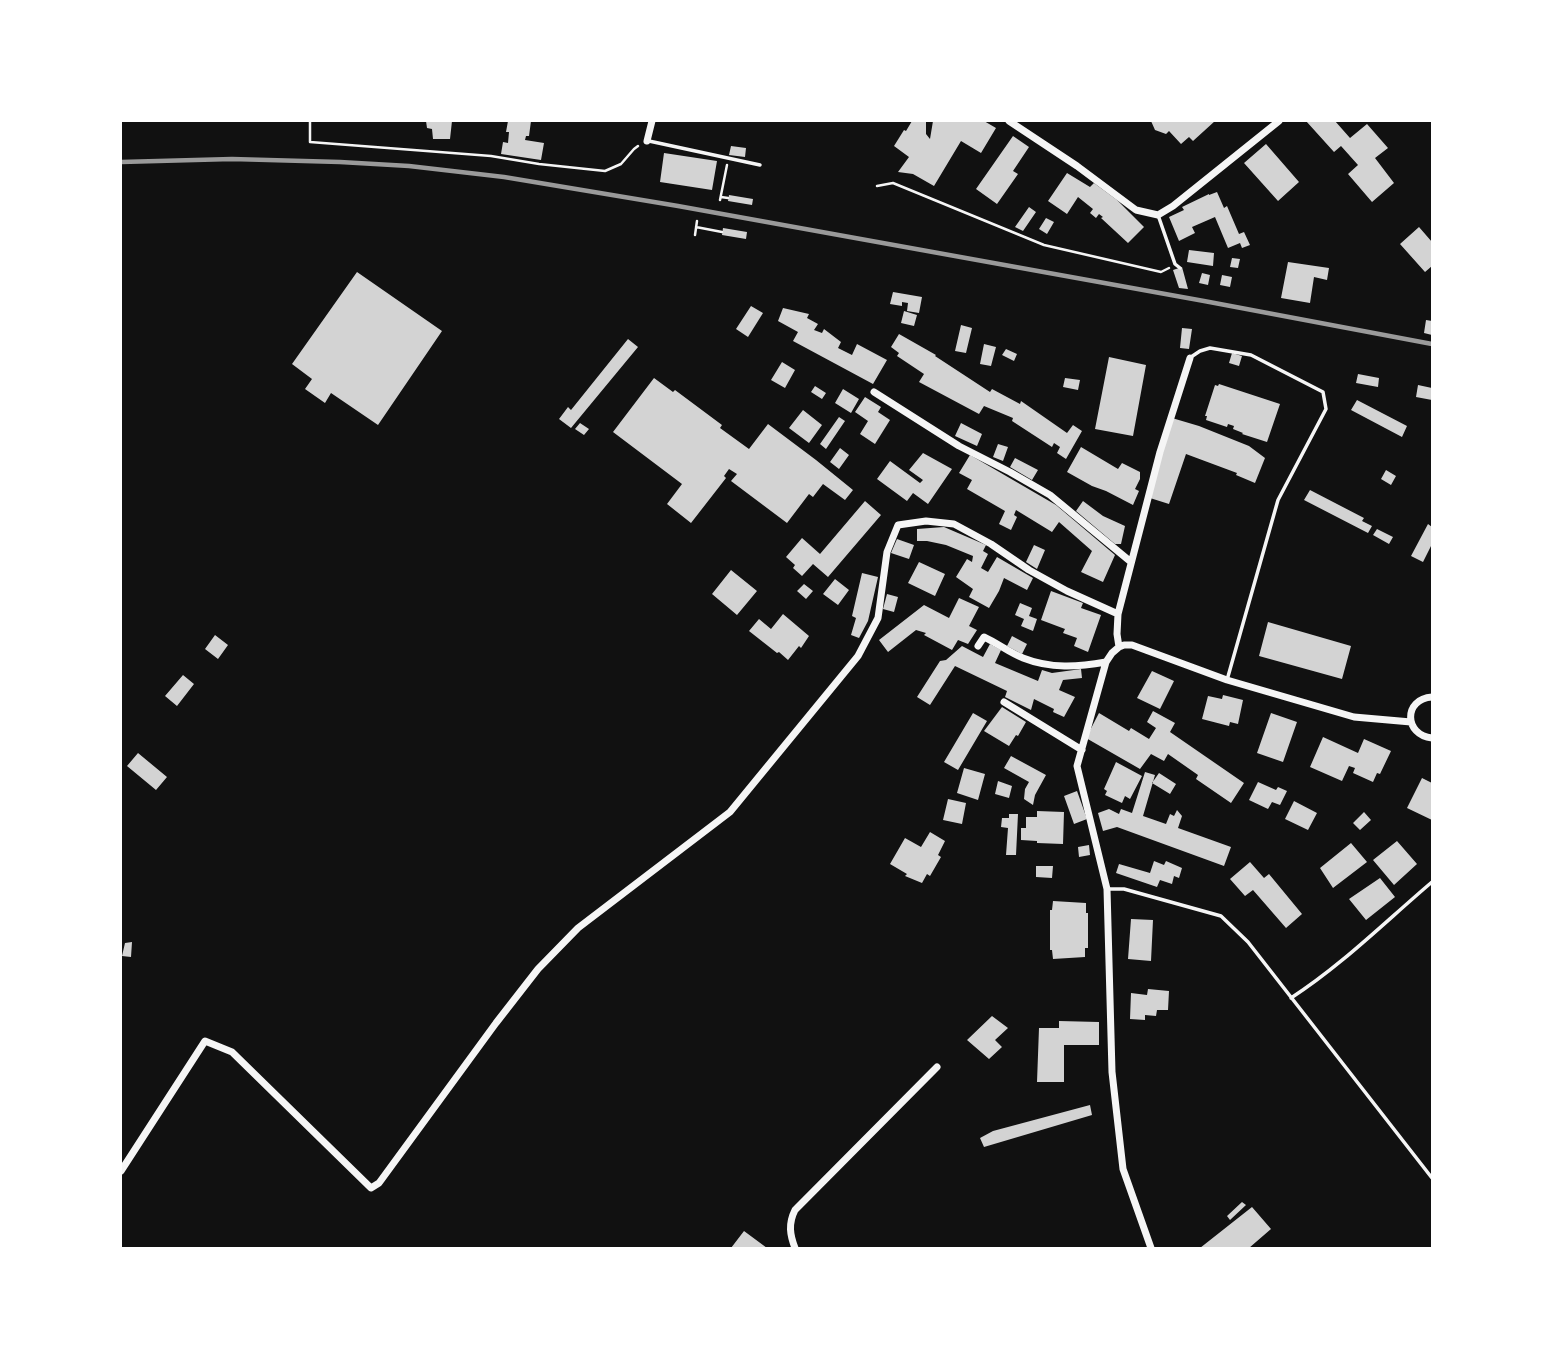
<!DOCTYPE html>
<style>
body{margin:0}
#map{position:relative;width:1553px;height:1369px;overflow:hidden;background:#111;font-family:"Roboto Condensed",sans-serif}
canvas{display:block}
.frame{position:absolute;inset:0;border:122px solid #fff;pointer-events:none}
</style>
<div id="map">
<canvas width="1553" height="1369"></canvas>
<div class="frame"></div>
</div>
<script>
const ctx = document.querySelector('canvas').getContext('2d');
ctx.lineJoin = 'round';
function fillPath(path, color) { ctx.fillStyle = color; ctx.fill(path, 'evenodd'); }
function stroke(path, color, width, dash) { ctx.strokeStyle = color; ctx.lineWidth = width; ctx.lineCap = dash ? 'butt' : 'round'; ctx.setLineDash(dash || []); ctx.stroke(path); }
fillPath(new Path2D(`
 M426,121H452L450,139H433L432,129L427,128Z
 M508,121H531L529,136H526L525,140L544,143L541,160L501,154L503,142L508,143L509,132H506Z
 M912,121H926V134L930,139L933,121H984L996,128L981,153L961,141L934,186L913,174L898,172L909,157L894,146L904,130L906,131Z
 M1151,121H1215L1193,141L1189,137L1181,144L1169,131L1166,134L1155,130Z
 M1306,121H1335L1350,138L1367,124L1388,148L1375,158L1394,183L1372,202L1348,174L1358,165L1341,146L1334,152Z
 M1013,136L1029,147L1013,171L1018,174L997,204L976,189Z
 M1266,144L1299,182L1278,201L1244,163Z
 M731,146L746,148L745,157L729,155Z
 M664,153L717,161L712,190L660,182Z
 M1067,173L1090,187L1094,183L1117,200L1144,227L1128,243L1101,218L1103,217L1099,214L1096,218L1090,213L1093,209L1078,197L1067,214L1048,201Z
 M1217,192L1224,208L1227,206L1239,234L1244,232L1250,245L1242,248L1240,243L1228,248L1215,217L1192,227L1195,233L1179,241L1169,217L1184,210L1182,207L1209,194V195Z
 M729,195L753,199L752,205L728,201Z
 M1029,207L1036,212L1023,231L1015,227Z
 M1046,218L1054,222L1047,234L1039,229Z
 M1419,227L1432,242V266L1425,272L1400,244Z
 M723,228L747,232L746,239L722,235Z
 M1189,250L1214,253L1213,266L1187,262Z
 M1232,258L1240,259L1238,268L1230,267Z
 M1288,262L1329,268L1327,280L1314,277L1310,303L1281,298Z
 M1182,267L1188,289L1179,288L1173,270Z
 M357,272L442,331L378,425L331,393L325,403L305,389L312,379L292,364Z
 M1202,273L1210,275L1208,285L1199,283Z
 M1222,275L1232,277L1230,287L1220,285Z
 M893,292L922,297L919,313L907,311L908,303L902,302V306L890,304Z
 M751,306L763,313L748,337L736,329Z
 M783,308L809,314L807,318L818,324L814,330L822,333L824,329L841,342L838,348L852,355L857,344L887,360L873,384L793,341L798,332L778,321Z
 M904,311L917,315L914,326L901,323Z
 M1426,320L1432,321V335L1424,333Z
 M961,325L972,328L966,353L955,351Z
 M1182,328L1192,329L1189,349L1180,348Z
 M899,334L936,355L935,356L990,392L992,389L1020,404L1021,401L1067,433L1073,425L1082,431L1066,459L1057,453L1060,447L1054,443L1052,447L1012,421L1013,418L984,406L979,414L919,382L924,374L897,356L899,353L891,347Z
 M628,339L638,347L571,428L559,419L568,407L571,410Z
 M984,344L996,347L991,366L980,364Z
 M1006,349L1017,354L1014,361L1002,355Z
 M1232,353L1242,356L1239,366L1229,363Z
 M1109,357L1146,365L1133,436L1095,429Z
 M782,362L795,370L785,388L771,380Z
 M1358,374L1379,378L1378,387L1356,383Z
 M654,378L673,392L675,390L722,425L720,428L749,449L768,424L816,460L853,490L845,500L823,484L813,497L809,494L787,523L731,481L737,474L729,469L724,476L726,478L691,523L667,504L682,484L613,432Z
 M1065,378L1080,380L1078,390L1063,387Z
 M1219,384L1280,404L1267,442L1242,434L1243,433L1233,429L1234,426L1228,424L1227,427L1206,420L1207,416H1205L1215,385L1218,386Z
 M1418,385L1432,388V400L1416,397Z
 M815,386L826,393L822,399L811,392Z
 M843,389L859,399L851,413L835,403Z
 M865,397L881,407L878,412L890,420L875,444L860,434L868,421L855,412Z
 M1357,400L1407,426L1402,437L1351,410Z
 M803,410L822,425L809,443L789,428Z
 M839,417L845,421L826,449L820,444Z
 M1172,418L1199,426L1249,446L1265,458L1255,483L1236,475L1237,473L1186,454L1169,504L1150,498Z
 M580,423L589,429L584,435L575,429Z
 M961,423L982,434L977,446L955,436Z
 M998,444L1008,447L1003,461L993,457Z
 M1081,447L1118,469L1122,463L1140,472V479L1135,489L1139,491L1133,505L1106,491L1092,486L1067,472Z
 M840,448L849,455L839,469L830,462Z
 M923,453L952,469L928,504L913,493L907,501L877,479L890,461L920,483L923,480L909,470Z
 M970,455L1056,505L1115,555L1103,582L1081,572L1092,551L1059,522L1052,532L1016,510L1014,515L1017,517L1011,530L999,524L1005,511L967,489L972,480L959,473Z
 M1015,458L1038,470L1032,480L1010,467Z
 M1386,470L1396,476L1391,485L1381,479Z
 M1310,490L1364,518L1362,521L1372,526L1368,533L1304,500Z
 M865,501L881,515L828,577L813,564L802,576L793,568L795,565L786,557L802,538L820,554Z
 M1083,501L1103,516L1125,526L1121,544H1115L1076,511Z
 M1428,524L1432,527V544L1423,562L1411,556Z
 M944,527L986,545L983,551L988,554L981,568L988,572L997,557L1033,578L1027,590L1004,578L999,591L989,608L969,597L973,589L956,577L967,559L972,562L973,556L946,545L927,541H917V529Z
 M1377,529L1393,537L1389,544L1373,535Z
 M897,539L914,545L909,559L891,553Z
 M1034,545L1045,550L1037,569L1026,562Z
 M919,562L945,574L935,596L908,583Z
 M731,570L757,591L737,615L712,594Z
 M862,573L878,577L868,621L859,638L851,635L856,618L852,616Z
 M835,579L849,590L838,605L823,594Z
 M804,584L813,591L806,599L797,591Z
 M1051,591L1083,603L1081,608L1101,615L1088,652L1074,646L1077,638L1063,633L1065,629L1041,620Z
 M887,594L898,597L894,612L883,609Z
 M959,598L979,607L969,626L977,630L968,644L958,640L952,650L924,635L926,633L916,630L888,652L879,640L924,605L949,618Z
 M1020,603L1032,608L1029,616L1037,619L1033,631L1021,626L1024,619L1015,615Z
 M783,614L809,636L801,648L799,646L788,660L779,652L777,653L749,631L759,619L771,629Z
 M1268,622L1351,646L1342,679L1259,656Z
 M215,635L228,645L218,659L205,649Z
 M1012,636L1027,644L1022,654L1007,646Z
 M990,644L1001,650L995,663L1038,681L1042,670L1052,673L1081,669L1082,678L1063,680L1059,690L1075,697L1064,717L1053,712L1054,709L1034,699L1031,710L1005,697L1007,691L955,666L930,705L917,697L940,661L946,660L962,646L983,657Z
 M1152,671L1174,681L1160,709L1137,698Z
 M183,675L194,684L177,706L165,696Z
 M1223,695L1243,700L1238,724L1230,722L1229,726L1202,719L1208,696L1222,699Z
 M1002,707L1026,722L1018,736L1016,735L1009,746L984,731Z
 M1153,711L1175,723L1170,732L1244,783L1231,803L1196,779L1198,775L1168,754L1164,761L1151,754L1140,769L1086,738L1099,713L1129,731L1131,728L1149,739L1156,728L1147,722Z
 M973,713L987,721L958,770L944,762Z
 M1271,713L1297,722L1283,762L1257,753Z
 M1323,737L1358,753L1364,739L1391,751L1380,774L1377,773L1373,782L1353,773L1355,768L1349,766L1342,781L1310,767Z
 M138,753L167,777L156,790L127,766Z
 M1011,756L1046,775L1035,795L1033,805L1024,799L1025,789L1029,782L1004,768Z
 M1116,762L1142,776L1130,799L1125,796L1122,803L1105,795L1107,791L1104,789Z
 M964,768L985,774L978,800L957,793Z
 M1145,772L1155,775L1143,816L1166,824L1170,814L1174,816L1177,810L1182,816L1178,828L1231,847L1224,866L1117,827L1103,831L1098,813L1109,809L1119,814L1121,809L1132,813Z
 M1159,773L1176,784L1170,794L1152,783Z
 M1422,778L1432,783V820L1407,808Z
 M998,781L1012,786L1009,798L995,794Z
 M1258,782L1276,790L1278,787L1287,791L1280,805L1272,802L1268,809L1249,800Z
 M1077,791L1087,819L1074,824L1064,796Z
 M948,799L966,803L962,824L943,820Z
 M1294,801L1317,813L1308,830L1285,819Z
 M1037,811L1064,812L1063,844L1037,843V841L1021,840V828H1026V817H1037Z
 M1364,812L1371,820L1360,830L1353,823Z
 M1009,814H1018L1016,855H1006L1008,828L1001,827L1002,818H1009Z
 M930,832L945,841L938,855L941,857L930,876L927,874L922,883L905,876L907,874L890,864L905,838L921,847Z
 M1397,841L1417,864L1394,885L1373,860Z
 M1351,843L1367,862L1333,888L1320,868Z
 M1089,845L1090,855L1079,857L1078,847Z
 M1154,861L1164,865L1166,861L1182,868L1179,878L1174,876L1172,884L1160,880L1157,887L1116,873L1119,864L1150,873Z
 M1250,862L1264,878L1269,874L1302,914L1286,928L1253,890L1245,896L1230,879Z
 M1036,866H1053L1052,878L1036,877Z
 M1380,878L1395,897L1366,920L1349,899Z
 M1053,901L1086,903V913H1088V948H1085V957L1053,959L1052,950H1050V910H1052Z
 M1131,919L1153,920L1151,961L1128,959Z
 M132,942L131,957L122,956L125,943Z
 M1148,989L1169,991L1168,1010H1157L1156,1016L1145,1015V1020L1130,1019L1131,993L1147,995Z
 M992,1016L1008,1028L995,1040L1002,1047L989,1059L967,1040Z
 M1059,1021L1099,1022V1045H1064V1082H1037L1039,1028H1059Z
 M1090,1105L1092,1115L984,1147L980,1138L993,1131Z
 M1242,1202L1246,1205L1230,1220L1227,1216Z
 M1252,1207L1271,1229L1249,1248H1200Z
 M744,1231L767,1248H731Z`), '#d3d3d3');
stroke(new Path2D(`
 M310,121V142L491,156L539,164L605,171L621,164L634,149L638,146
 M877,186L893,183L1044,245L1161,272L1169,268
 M721,197L728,198
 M720,200L727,165
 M696,227L722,232
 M695,235L697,221`), '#f5f5f5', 2.5);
stroke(new Path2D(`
 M649,141L760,165
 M1158,215L1175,264L1180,268
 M1191,357L1200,351L1210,348L1251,355L1323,392L1326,409L1278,500L1227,680
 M1107,889H1124L1221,916L1248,942L1432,1178
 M1291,998C1342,965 1386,921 1432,882`), '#f5f5f5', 3.5);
stroke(new Path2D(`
 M1009,121L1077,166L1136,210L1158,215L1173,206L1279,121
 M647,141L652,121
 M874,392L959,446L1010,472L1050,495L1131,562
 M978,646L984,637C997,643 1010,653 1023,658C1051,669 1078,667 1106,662
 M1119,647L1112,653L1106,662L1077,766L1107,889L1112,1072L1123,1169L1151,1248
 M1119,647L1124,645H1132L1227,680L1354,717L1411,722
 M1119,647L1117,634L1118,614L1160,452L1190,358
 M1432,697C1403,699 1404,735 1432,738
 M1004,702L1082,750
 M121,1171L205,1041L232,1052L371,1188L379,1183L496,1023L538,969L578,928L730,812L858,656L878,618L887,552L898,525L926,521L954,524L991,544L1029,570L1067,591L1118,614
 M795,1248C790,1235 788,1224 795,1210L937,1067`), '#f5f5f5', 7);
stroke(new Path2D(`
 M121,162L232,159L340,162L409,166L504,177L678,206L1204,301L1432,344`), '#9a9a9a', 4.5);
</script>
